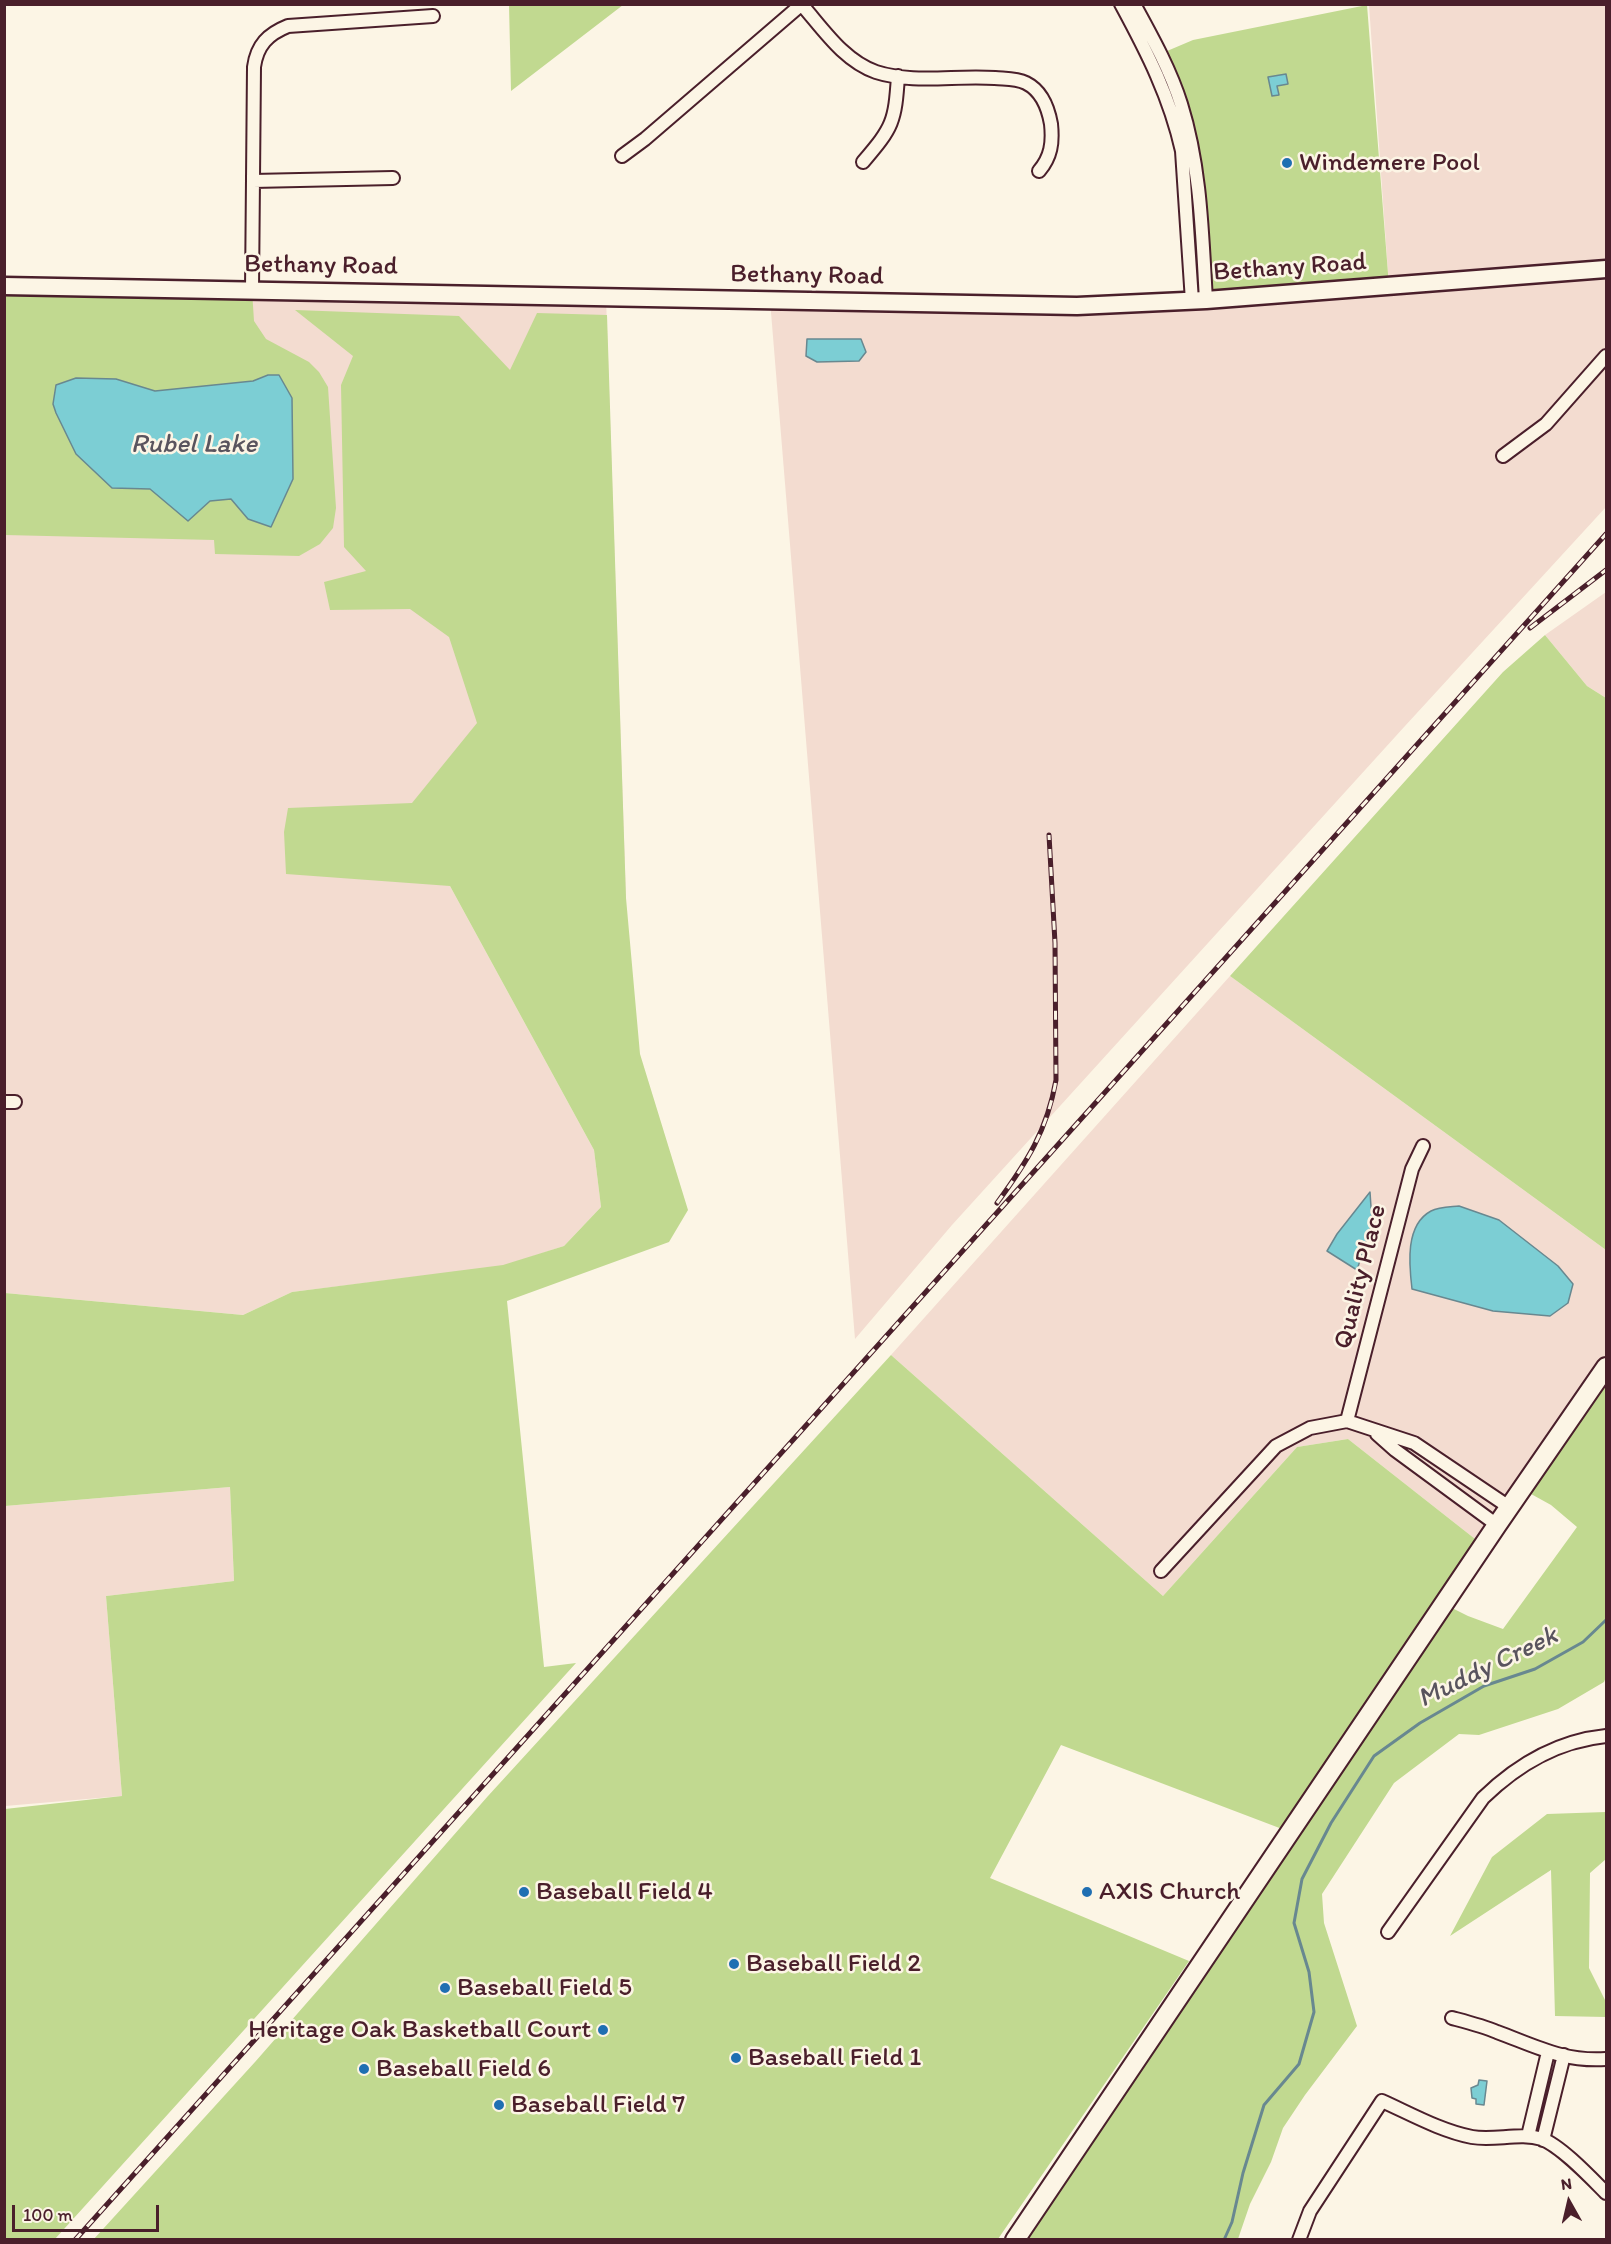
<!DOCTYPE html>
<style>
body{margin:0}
#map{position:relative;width:1611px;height:2244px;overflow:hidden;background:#fcf5e5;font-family:Itim,sans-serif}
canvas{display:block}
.frame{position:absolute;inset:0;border:6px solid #4a1f2b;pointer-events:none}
.north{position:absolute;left:1539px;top:2172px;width:60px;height:60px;-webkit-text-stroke:4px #fcf5e5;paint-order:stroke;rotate:352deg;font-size:16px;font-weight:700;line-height:24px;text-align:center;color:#4a1f2b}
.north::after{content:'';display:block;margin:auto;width:21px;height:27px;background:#4a1f2b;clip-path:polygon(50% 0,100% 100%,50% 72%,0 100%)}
.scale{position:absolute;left:12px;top:2205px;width:147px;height:27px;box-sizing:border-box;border:3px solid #4a1f2b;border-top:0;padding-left:8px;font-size:18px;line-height:21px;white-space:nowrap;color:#4a1f2b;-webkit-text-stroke:4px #fcf5e5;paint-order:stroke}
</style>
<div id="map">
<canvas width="1611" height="2244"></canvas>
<div class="frame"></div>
<div class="north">N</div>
<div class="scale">100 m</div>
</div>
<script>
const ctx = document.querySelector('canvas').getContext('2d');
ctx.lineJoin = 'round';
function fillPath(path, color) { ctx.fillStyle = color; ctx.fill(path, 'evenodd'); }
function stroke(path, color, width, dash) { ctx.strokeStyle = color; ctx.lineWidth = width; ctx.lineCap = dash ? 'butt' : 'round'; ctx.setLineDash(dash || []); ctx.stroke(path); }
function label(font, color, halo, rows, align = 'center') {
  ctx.font = font + ' Itim,sans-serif'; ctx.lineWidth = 5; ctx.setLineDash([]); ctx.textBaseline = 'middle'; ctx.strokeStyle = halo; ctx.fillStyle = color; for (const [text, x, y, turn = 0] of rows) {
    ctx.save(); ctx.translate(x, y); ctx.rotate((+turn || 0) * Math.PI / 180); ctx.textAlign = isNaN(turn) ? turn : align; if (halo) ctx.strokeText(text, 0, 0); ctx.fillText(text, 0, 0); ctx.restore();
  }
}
fillPath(new Path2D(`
 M1369,5H1606V507L1405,726L952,1225L855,1339L770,300L1004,306L1389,286Z
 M5,286L606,297L626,898L450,886L594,1150L601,1207L564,1246L503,1266L292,1292L243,1315L5,1293Z
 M1606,592V698L1587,686L1545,635Z
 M1230,976L1606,1250V1367L1484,1546L1348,1439L1297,1447L1163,1596L891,1355Z
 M230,1487L234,1581L106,1596L122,1796L5,1806V1506Z`), '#f3dcd0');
fillPath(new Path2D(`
 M509,5V4L623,5L511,91Z
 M1367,5L1389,286L1206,300L1197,181L1160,54L1193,40Z
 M5,286L252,290L254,321L266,339L309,362L319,372L328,387L336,508L333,528L320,544L299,556L215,554L214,540L5,535Z
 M295,310L459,316L510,370L537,313L607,315L626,898L640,1054L688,1210L669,1242L507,1301L544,1667L576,1663L55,2239H5V1809L122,1796L106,1596L234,1581L230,1487L5,1506V1293L243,1315L292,1292L503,1265L564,1246L601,1207L594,1150L450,886L286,874L284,832L288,808L412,803L477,723L449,637L410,609L330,610L324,582L366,571L344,547L341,385L353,356Z
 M1545,635L1587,686L1606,698V1250L1230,976L1503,672Z
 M891,1355L1163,1596L1297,1447L1348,1439L1484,1546L1444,1604L1468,1616L1503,1629L1577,1527L1551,1505L1522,1489L1606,1367V1677L1604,1682L1558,1709L1479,1735L1459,1734L1394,1783L1322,1894L1324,1923L1357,2026L1305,2095L1283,2128L1271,2162L1250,2204L1238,2239H1015L1290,1832L1061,1745L990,1878L1189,1961L998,2239L93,2240L255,2062L488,1796Z
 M1606,1812V1859L1590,1873L1589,1968L1606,2002V2017L1555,2016L1551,1870L1450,1936L1492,1857L1547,1814Z`), '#c1d990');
const water = new Path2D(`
 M1286,74L1288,84L1277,86L1279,95L1272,96L1268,77Z
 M807,339H861L866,352L859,361L817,362L806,356Z
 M268,375H279L292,398L293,479L271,527L248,519L231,499L210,501L188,521L150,489L112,488L76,454L56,413L53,404L56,385L76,378L116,379L155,391L253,381Z
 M1370,1192L1372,1222L1357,1270L1327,1251L1337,1234Z
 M1459,1206L1499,1220L1558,1266L1573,1284L1568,1303L1550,1316L1493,1311L1412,1289C1409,1264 1405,1225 1431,1211C1439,1207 1451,1207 1459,1206Z
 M1479,2080L1487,2081L1484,2105L1476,2104V2099L1472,2098L1471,2088L1478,2085Z`);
fillPath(water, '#7cced4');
stroke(water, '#688890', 1.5);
stroke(new Path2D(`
 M1224,2240L1232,2222L1243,2173L1264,2105L1299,2064L1314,2012L1309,1972L1294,1923L1302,1879L1331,1823L1374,1756L1420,1723L1484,1686L1535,1669L1583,1642L1606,1620`), '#688890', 3);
const street = new Path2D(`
 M1121,4C1147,52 1170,97 1182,151L1192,301
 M1134,4C1152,37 1170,69 1181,104C1201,168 1202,234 1206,300
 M802,5C823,29 844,61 876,72C913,84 956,75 995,78C1005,79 1016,78 1026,83C1042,91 1048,107 1051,124C1053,143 1051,157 1039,171
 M622,156L645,139L802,4
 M863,162C893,127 895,122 898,76
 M253,181L393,178
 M252,290L254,67C257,45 268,34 288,26L433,16
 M1503,456L1546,424L1606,356
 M4,1102H15
 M1347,1421L1412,1169L1423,1146
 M1377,1434L1395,1450L1497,1525
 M1161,1571L1276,1446L1310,1428L1347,1421L1414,1443L1509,1507
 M1388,1932L1483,1798C1518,1764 1557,1741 1606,1736
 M1452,2018C1467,2022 1483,2026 1497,2032C1535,2046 1564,2062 1606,2059
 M1528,2136L1548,2052
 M1543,2140L1564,2055
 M1299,2240L1310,2211L1382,2101C1411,2114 1441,2131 1472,2137C1495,2141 1520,2132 1542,2139C1561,2146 1591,2178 1606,2193`);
const secondary = new Path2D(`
 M4,286L1077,306L1206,300L1606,269`);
const primary = new Path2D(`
 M1015,2240L1497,1525L1606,1367`);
stroke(street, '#4a1f2b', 16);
stroke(secondary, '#4a1f2b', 21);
stroke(primary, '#4a1f2b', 22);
stroke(street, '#fcf5e5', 12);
stroke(secondary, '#fcf5e5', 16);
stroke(primary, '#fcf5e5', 18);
const rail = new Path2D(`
 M1530,628L1606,570
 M997,1203C1027,1162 1047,1131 1056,1080L1055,943L1049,835
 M75,2240L1606,534`);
stroke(rail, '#4a1f2b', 5);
stroke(rail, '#fcf5e5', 3, [9]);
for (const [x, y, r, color] of [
 [1287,163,6,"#1f6fb2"],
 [524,1892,6,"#1f6fb2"],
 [1087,1892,6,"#1f6fb2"],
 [734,1964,6,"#1f6fb2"],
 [445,1988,6,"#1f6fb2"],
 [603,2030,6,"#1f6fb2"],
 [736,2058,6,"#1f6fb2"],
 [364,2069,6,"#1f6fb2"],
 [499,2105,6,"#1f6fb2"]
]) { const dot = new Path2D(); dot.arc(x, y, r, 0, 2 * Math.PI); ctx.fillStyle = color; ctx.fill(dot); stroke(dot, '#fcf5e5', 2); }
label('26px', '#4a1f2b', '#fcf5e5', [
 ["Windemere Pool",1299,163],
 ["Baseball Field 4",536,1892],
 ["AXIS Church",1099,1892],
 ["Baseball Field 2",746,1964],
 ["Baseball Field 5",457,1988],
 ["Heritage Oak Basketball Court",591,2030,"right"],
 ["Baseball Field 1",748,2058],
 ["Baseball Field 6",376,2069],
 ["Baseball Field 7",511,2105]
], 'left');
label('26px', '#4a1f2b', '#fcf5e5', [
 ["Bethany Road",321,266,1],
 ["Bethany Road",1290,268,-4],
 ["Bethany Road",807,276,1],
 ["Quality Place",1361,1277,-76]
]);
label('italic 27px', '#59545e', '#fcf5e5', [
 ["Rubel Lake",194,445],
 ["Muddy Creek",1488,1668,-26]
]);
</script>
